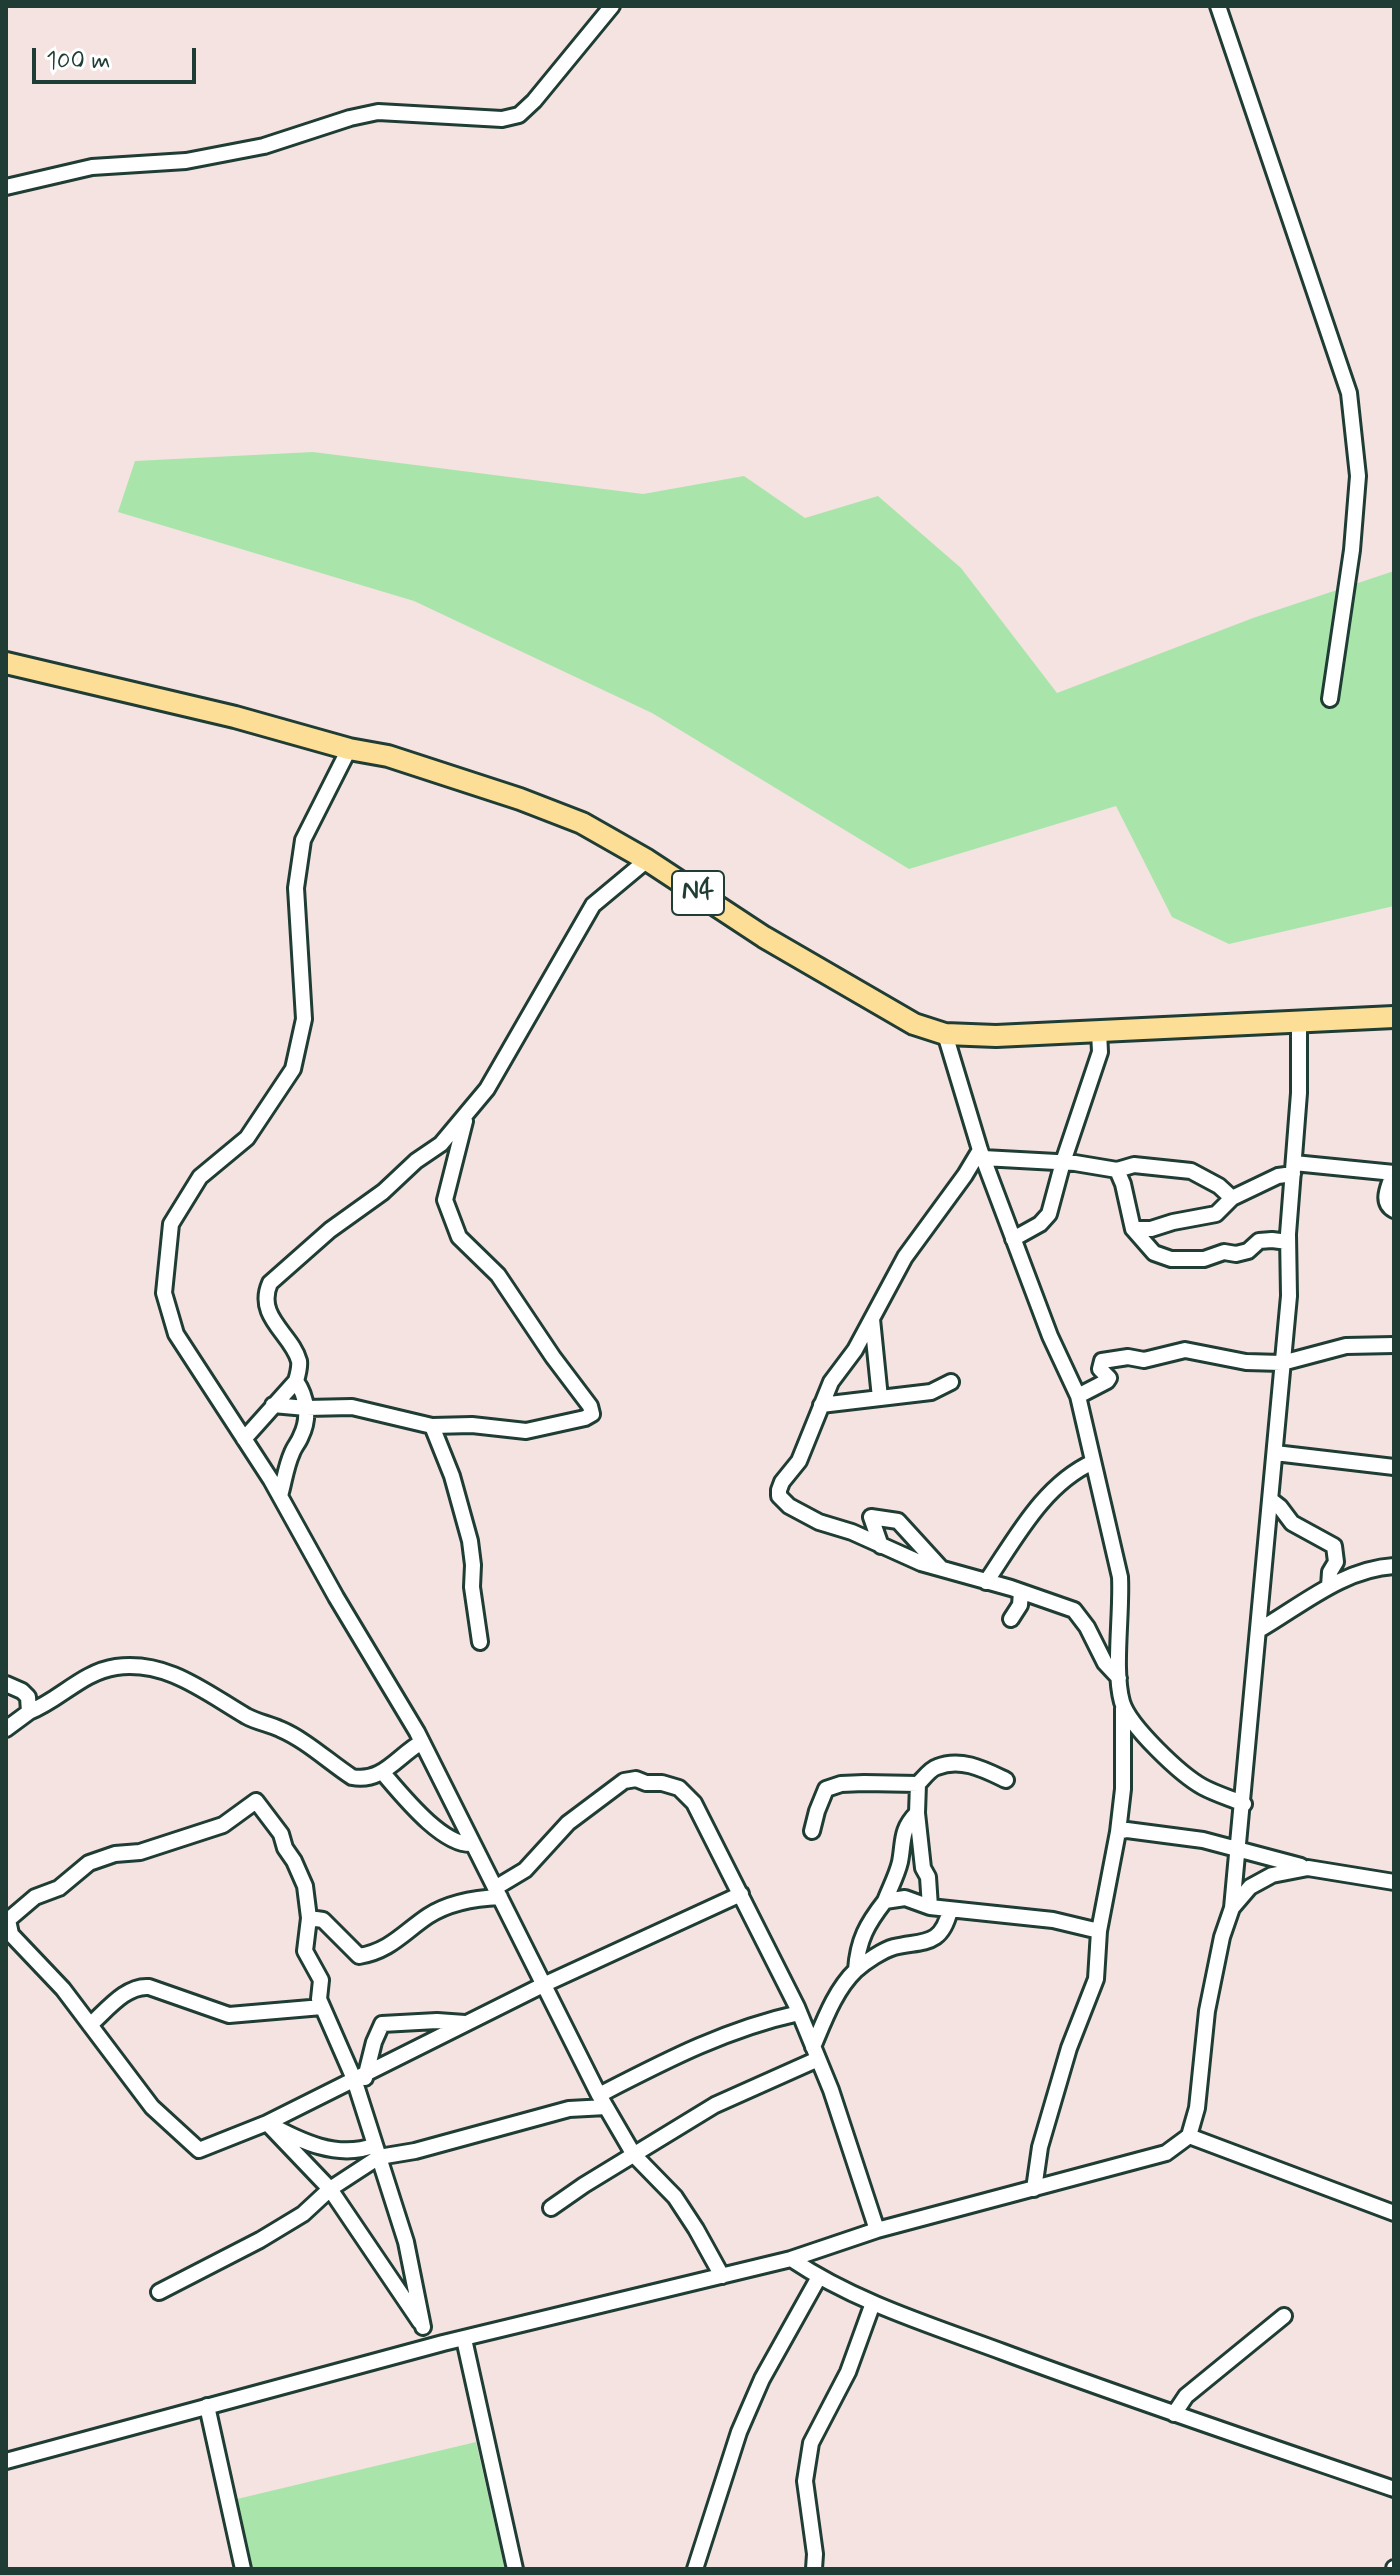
<!DOCTYPE html>
<style>
body{margin:0}
#map{position:relative;width:1400px;height:2575px;overflow:hidden;background:#f4e3e0;font-family:Mynerve,sans-serif}
canvas{display:block}
.frame{position:absolute;inset:0;border:8px solid #1f3d34;pointer-events:none}
.scale{position:absolute;left:32px;top:48px;width:164px;height:36px;box-sizing:border-box;border:4px solid #1f3d34;border-top:0;padding-left:10px;font-size:24px;line-height:28px;white-space:nowrap;color:#1f3d34;-webkit-text-stroke:6px #fff;paint-order:stroke}
</style>
<div id="map">
<canvas width="1400" height="2575"></canvas>
<div class="frame"></div>
<div class="scale">100 m</div>
</div>
<script>
const ctx = document.querySelector('canvas').getContext('2d');
ctx.lineJoin = 'round';
function fillPath(path, color) { ctx.fillStyle = color; ctx.fill(path, 'evenodd'); }
function stroke(path, color, width, dash) { ctx.strokeStyle = color; ctx.lineWidth = width; ctx.lineCap = dash ? 'butt' : 'round'; ctx.setLineDash(dash || []); ctx.stroke(path); }
function label(font, color, halo, rows, align = 'center') {
  ctx.font = font + ' Mynerve,sans-serif'; ctx.lineWidth = 7; ctx.setLineDash([]); ctx.textBaseline = 'middle'; ctx.strokeStyle = halo; ctx.fillStyle = color; for (const [text, x, y, turn = 0] of rows) {
    ctx.save(); ctx.translate(x, y); ctx.rotate((+turn || 0) * Math.PI / 180); ctx.textAlign = isNaN(turn) ? turn : align; if (halo) ctx.strokeText(text, 0, 0); ctx.fillText(text, 0, 0); ctx.restore();
  }
}
fillPath(new Path2D(`
 M313,452L643,494L744,476L805,518L878,496L961,568L1057,693L1253,618L1394,571V906L1229,944L1172,917L1116,806L909,869L652,713L414,601L118,512L135,461Z
 M476,2442L505,2569H253L237,2499Z`), '#a9e5ab');
const minor = new Path2D(`
 M1218,6L1349,393L1358,476L1352,550L1330,699
 M6,187L92,167L186,161L264,146L350,118L378,112L502,119L519,115L534,101L612,6
 M349,749L303,840L296,888L304,1019L293,1069L247,1138L200,1177L171,1224L164,1293L176,1334L271,1480L336,1597L417,1732L599,2095L634,2155L675,2197L696,2229L722,2276
 M945,1034L980,1150L1050,1336L1078,1396L1120,1577C1122,1614 1113,1670 1122,1702C1129,1726 1181,1775 1203,1787C1216,1794 1230,1798 1244,1804
 M980,1150L965,1175L905,1257L855,1350L831,1382L799,1461L782,1482L779,1490V1496L789,1506L819,1522L852,1532L921,1563L1011,1588L1074,1610L1087,1627L1105,1663L1119,1678
 M983,1158L1075,1163L1117,1170L1134,1165L1191,1171L1219,1186L1232,1198
 M1294,1163L1394,1173
 M1117,1170L1123,1184L1133,1229L1154,1253L1171,1259H1204L1224,1252L1236,1254L1248,1251L1259,1241L1272,1240L1288,1242
 M1393,1173C1390,1185 1379,1202 1394,1210
 M1133,1229H1151L1173,1222L1216,1214L1232,1198L1278,1176L1293,1174
 M1013,1239L1040,1224L1049,1214L1063,1162L1100,1052L1099,1031
 M872,1319L880,1398
 M1078,1396L1107,1381L1109,1378L1100,1369L1102,1361L1128,1357L1144,1360L1185,1350L1246,1362L1282,1363L1346,1346L1394,1345
 M273,1405L306,1408L352,1407L432,1426L472,1425L526,1431L585,1418L592,1414L590,1406L553,1357L498,1275L459,1237L445,1200L465,1121
 M821,1405L931,1392L951,1382
 M432,1426L452,1476L470,1541L473,1565L472,1587L480,1642
 M244,1439L296,1381C298,1374 300,1367 299,1361C292,1334 255,1317 270,1283L330,1230L383,1192L416,1161L441,1144L487,1089L593,905L647,860
 M1275,1453L1394,1467
 M280,1496C284,1482 286,1466 292,1453C294,1447 299,1442 301,1436C310,1418 307,1397 296,1381
 M1271,1500L1280,1507L1292,1523L1334,1546L1336,1562L1330,1572L1329,1586
 M881,1546L871,1517L898,1521L940,1567
 M986,1582C1016,1538 1043,1485 1093,1462
 M1011,1619L1020,1605L1021,1592
 M1259,1630C1302,1605 1343,1569 1394,1566
 M6,1684L22,1691L28,1697L29,1712C60,1700 82,1672 116,1667C167,1660 205,1692 246,1716C257,1722 269,1724 280,1729C306,1740 329,1762 352,1777C383,1783 398,1755 422,1742
 M1123,1708V1789L1118,1832L1127,1830L1203,1840L1301,1866
 M6,1729L29,1712
 M383,1773C402,1795 443,1847 473,1844
 M918,1784L917,1813L923,1868L928,1877L930,1907
 M812,1831L817,1811L826,1789L841,1784L864,1783L918,1784C923,1779 930,1769 937,1767C961,1757 985,1770 1006,1780
 M495,1888L525,1870L568,1823L624,1781L636,1779L646,1783H662L679,1788L694,1803L797,2007L831,2090L877,2230
 M885,1901C890,1888 897,1875 900,1862C904,1842 900,1830 917,1813
 M1232,1908L1289,1296L1288,1234L1299,1093V1021
 M6,1929L63,1989L152,2107L199,2150L267,2123L543,1985L741,1894
 M11,1934L8,1920L35,1897L59,1888L89,1863L115,1854L140,1852L223,1825L256,1801L281,1834L285,1848L294,1861L305,1886L309,1918
 M856,1970C858,1940 867,1924 885,1901L905,1898L930,1907L1053,1920L1099,1931
 M90,2025C107,2010 126,1985 149,1987L229,2015L322,2007
 M813,2047C824,2021 835,1990 856,1970C865,1962 883,1950 894,1947C924,1940 941,1947 950,1910
 M365,2078L374,2042L382,2024L437,2021L465,2023
 M599,2095C665,2061 726,2029 799,2013
 M1189,2136L1394,2213
 M375,2145C338,2160 300,2141 267,2123L330,2189L420,2322
 M1034,2189L1040,2147L1069,2048L1096,1979L1099,1931L1118,1832
 M551,2208L584,2185L715,2105L818,2059
 M791,2259C855,2302 930,2325 1003,2352C1132,2400 1263,2444 1394,2489
 M159,2292L260,2240L303,2214L330,2189L379,2157L415,2151L569,2109L606,2107
 M423,2327L406,2242L354,2079L319,1999L321,1980L305,1951L309,1918L323,1920L359,1956C390,1951 404,1932 428,1916C448,1903 476,1898 500,1897
 M464,2339L515,2569
 M207,2406L243,2569
 M1174,2414L1186,2396L1284,2316
 M6,2461L443,2343L791,2259L877,2230L1166,2153L1189,2136L1197,2108L1207,2011L1222,1937L1232,1908L1250,1887L1272,1875L1308,1868L1394,1882
 M695,2569L739,2432L762,2379L819,2277
 M814,2569L815,2554L805,2481L811,2443L848,2372L873,2303
 M1394,2569V2568`);
const highway = new Path2D(`
 M6,663L235,717L349,749L388,756L520,799L582,823L647,860L764,937L914,1024L945,1034L996,1036L1394,1017`);
stroke(minor, '#1f3d34', 20);
stroke(highway, '#1f3d34', 26);
stroke(minor, '#fff', 14);
stroke(highway, '#fdde96', 20);
for (const [x, y, w] of [
 [698,893,52]
]) { const box = new Path2D(); box.roundRect(x - w / 2, y - 22, w, 44, 6); ctx.fillStyle = '#fff'; ctx.fill(box); stroke(box, '#1f3d34', 2); }
label('bold 26px', '#1f3d34', null, [
 ["N4",698,893]
]);
</script>
